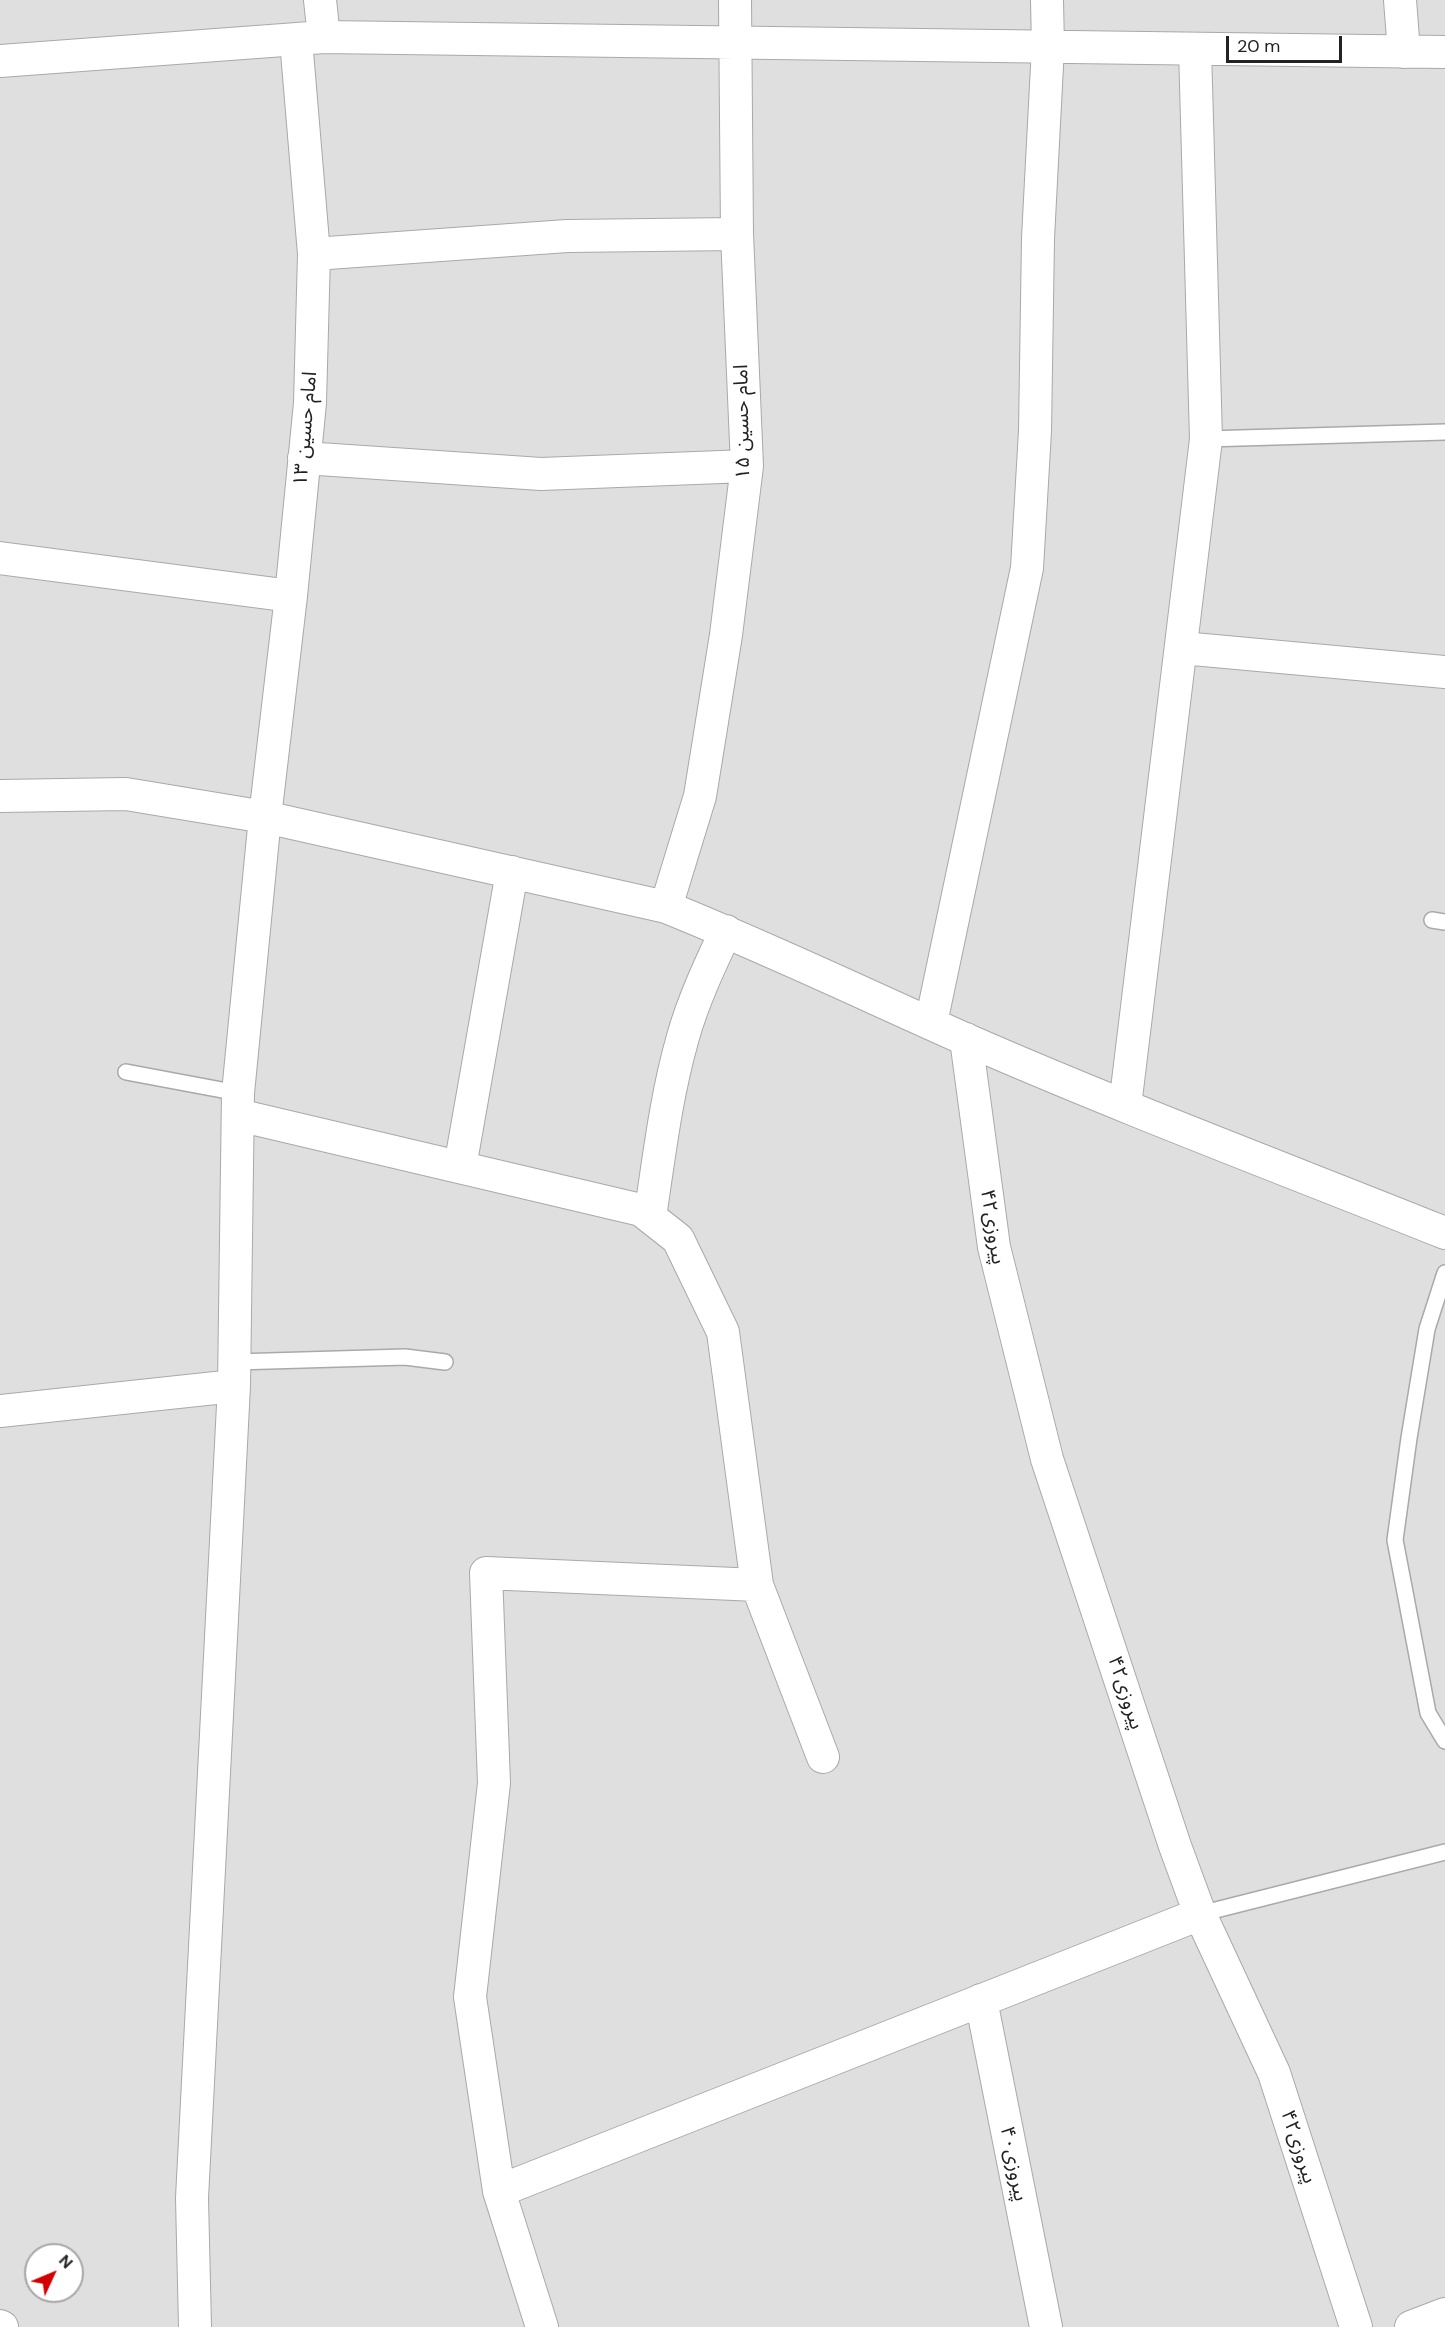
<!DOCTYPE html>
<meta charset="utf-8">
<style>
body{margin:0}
#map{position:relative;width:1445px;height:2327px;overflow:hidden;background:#f2efe9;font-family:"DM Sans",sans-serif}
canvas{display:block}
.north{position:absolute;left:24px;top:2243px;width:60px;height:60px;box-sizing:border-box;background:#fff;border:2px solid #a7a7a7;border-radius:50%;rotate:46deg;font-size:16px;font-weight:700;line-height:24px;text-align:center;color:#222}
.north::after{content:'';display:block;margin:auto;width:21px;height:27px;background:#d40000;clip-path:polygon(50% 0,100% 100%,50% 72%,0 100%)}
.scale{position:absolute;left:1226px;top:36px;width:116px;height:27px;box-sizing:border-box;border:3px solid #222;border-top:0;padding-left:8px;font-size:18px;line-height:21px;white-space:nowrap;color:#222;-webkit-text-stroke:4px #fff;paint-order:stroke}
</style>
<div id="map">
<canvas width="1445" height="2327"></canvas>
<div class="north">N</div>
<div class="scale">20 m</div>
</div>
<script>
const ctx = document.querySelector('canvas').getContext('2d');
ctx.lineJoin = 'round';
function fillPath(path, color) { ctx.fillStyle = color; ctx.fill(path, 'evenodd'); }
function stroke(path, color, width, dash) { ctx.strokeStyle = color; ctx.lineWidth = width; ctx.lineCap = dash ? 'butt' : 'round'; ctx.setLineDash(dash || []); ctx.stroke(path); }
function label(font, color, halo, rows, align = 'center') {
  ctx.font = font + ' "DM Sans","Noto Sans Arabic",sans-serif'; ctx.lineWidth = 4.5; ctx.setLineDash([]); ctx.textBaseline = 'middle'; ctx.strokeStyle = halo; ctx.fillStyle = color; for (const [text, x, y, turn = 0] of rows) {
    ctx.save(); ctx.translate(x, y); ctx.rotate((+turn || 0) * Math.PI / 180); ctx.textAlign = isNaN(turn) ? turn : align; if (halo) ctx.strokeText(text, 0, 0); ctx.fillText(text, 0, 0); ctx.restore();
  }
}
fillPath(new Path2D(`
 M0,0H1445V2327H0ZM36,2255H72V2291H36Z`), '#e0dfdf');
const service = new Path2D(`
 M1206,439L1445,432
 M1432,920L1445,922
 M126,1072L238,1093
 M1445,1273L1427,1329L1409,1438L1395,1540L1428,1713L1445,1741
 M235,1362L405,1357L445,1362
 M1200,1914L1445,1852`);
const minor = new Path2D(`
 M320,0L324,37
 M1400,0L1404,52
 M0,61L324,37L1445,52
 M314,254L567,236L737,234
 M304,458L541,474L747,466
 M0,558L291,596
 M1182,648L1445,672
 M0,796L126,794L265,817L666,907C768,948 866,995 965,1039C1123,1108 1285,1169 1445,1233
 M666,907L700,796L726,635L747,466L737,234L735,0
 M931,1023L1027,568L1035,431L1038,238L1048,47L1047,0
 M966,1039L994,1247L1047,1459L1175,1846L1200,1914L1274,2073L1356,2327
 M1125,1106L1206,439L1195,49
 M238,1115L641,1210L678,1239L723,1332L757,1585L823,1757
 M460,1167L512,872
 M650,1217C659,1157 666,1096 683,1037C693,1001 710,965 726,931
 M0,1411L234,1386
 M981,2000L1046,2327
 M499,2191L1200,1914
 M0,2326L2,2327
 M195,2327L192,2198L234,1386L238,1093L265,817L291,596L310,403L314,254L296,40
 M542,2327L499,2191L470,1997L494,1783L486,1573L757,1585
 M1411,2327L1445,2314`);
stroke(service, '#a9a9a9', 18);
stroke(minor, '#a9a9a9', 34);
stroke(service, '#fff', 15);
stroke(minor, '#fff', 32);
label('20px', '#222', '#fff', [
 ["امام حسین ۱۵",743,422,-91],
 ["امام حسین ۱۳",306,429,-85],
 ["پیروزی۴۲",992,1227,81],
 ["پیروزی۴۲",1125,1693,72],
 ["پیروزی۴۲",1298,2147,72],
 ["پیروزی۴۰",1013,2164,79]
]);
</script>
